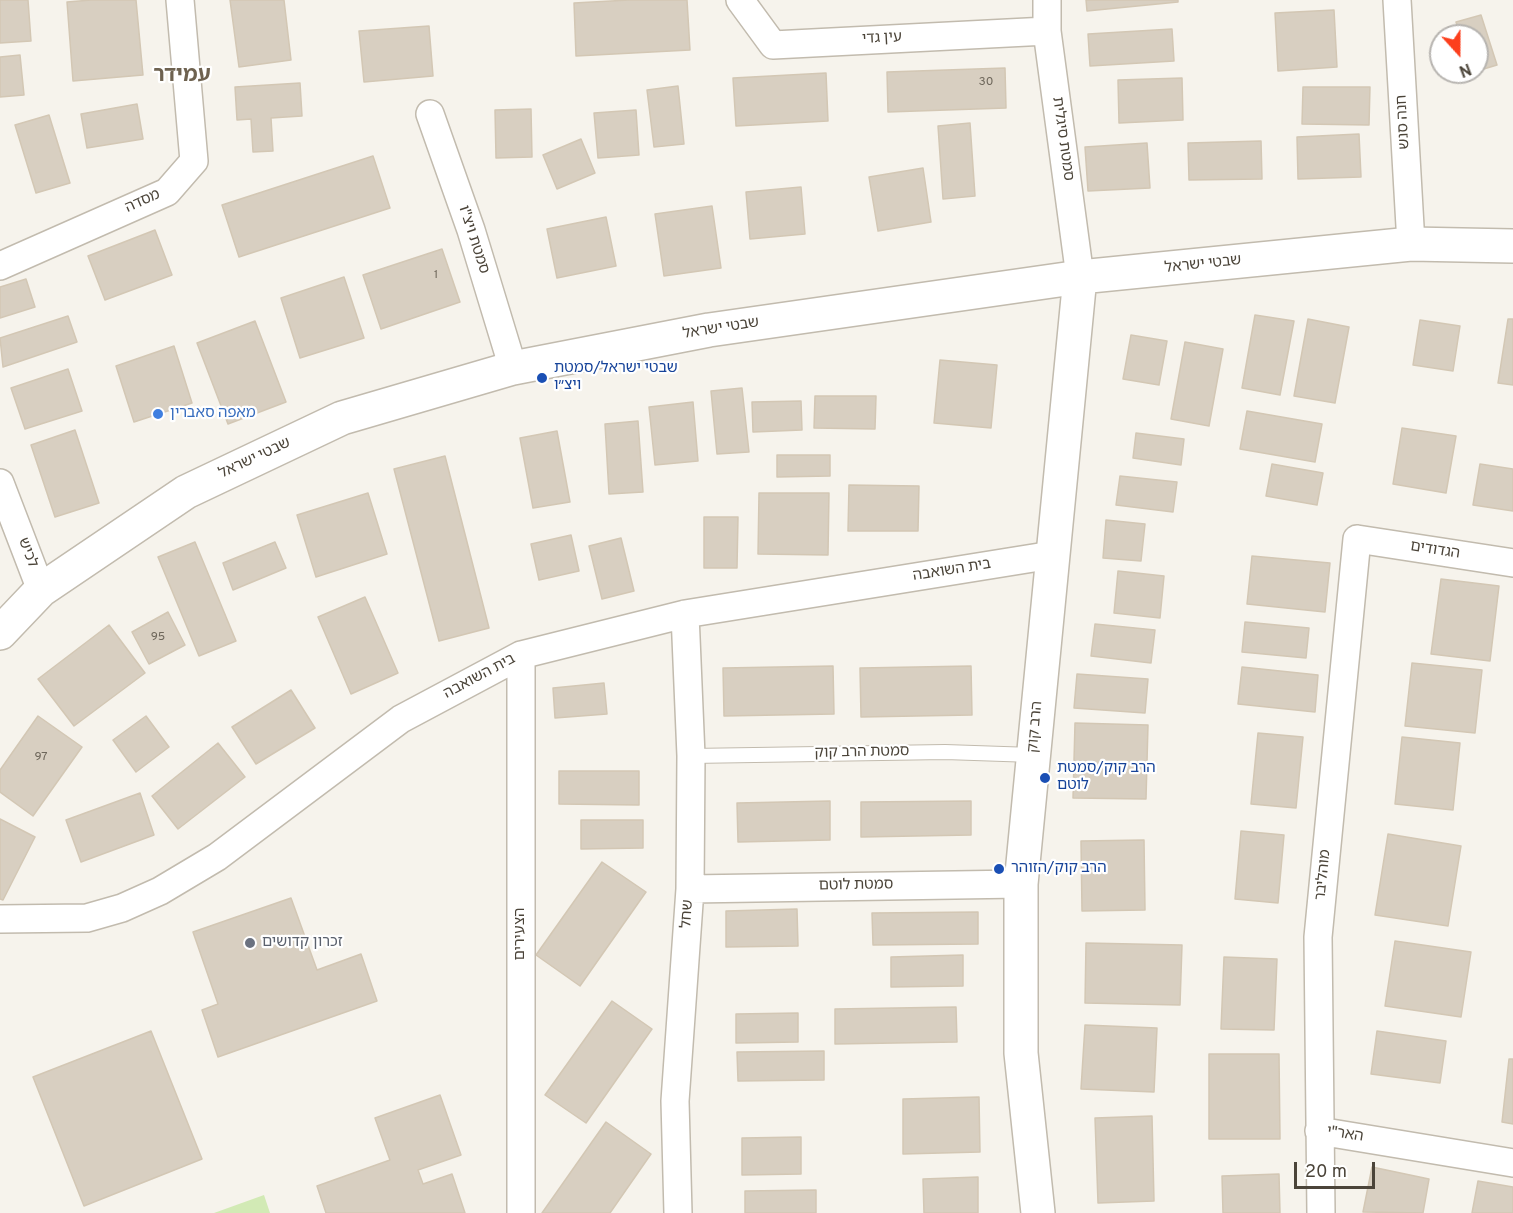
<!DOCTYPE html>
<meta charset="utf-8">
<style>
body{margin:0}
#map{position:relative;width:1513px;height:1213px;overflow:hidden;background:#f6f3ec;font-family:Overpass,sans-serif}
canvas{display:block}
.north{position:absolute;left:1429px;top:24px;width:60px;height:60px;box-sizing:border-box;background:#fff;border:2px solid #b7b4b0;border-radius:50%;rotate:159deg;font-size:16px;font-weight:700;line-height:24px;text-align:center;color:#4b4439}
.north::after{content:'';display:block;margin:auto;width:21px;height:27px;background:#fc3f1d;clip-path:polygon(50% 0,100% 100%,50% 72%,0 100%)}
.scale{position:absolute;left:1294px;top:1162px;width:81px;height:27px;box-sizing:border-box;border:3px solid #4b4439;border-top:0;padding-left:8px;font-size:18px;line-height:21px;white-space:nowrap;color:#4b4439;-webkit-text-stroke:4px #fff;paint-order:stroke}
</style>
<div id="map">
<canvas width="1513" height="1213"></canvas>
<div class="north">N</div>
<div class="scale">20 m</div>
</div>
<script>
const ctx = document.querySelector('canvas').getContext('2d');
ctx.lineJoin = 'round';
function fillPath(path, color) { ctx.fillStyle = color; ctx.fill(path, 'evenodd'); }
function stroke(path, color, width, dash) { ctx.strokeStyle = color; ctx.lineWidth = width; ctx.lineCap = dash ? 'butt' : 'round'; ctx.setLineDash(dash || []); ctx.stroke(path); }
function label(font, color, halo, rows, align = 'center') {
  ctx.font = font + ' Overpass,"Noto Sans Hebrew",sans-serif'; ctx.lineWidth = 4.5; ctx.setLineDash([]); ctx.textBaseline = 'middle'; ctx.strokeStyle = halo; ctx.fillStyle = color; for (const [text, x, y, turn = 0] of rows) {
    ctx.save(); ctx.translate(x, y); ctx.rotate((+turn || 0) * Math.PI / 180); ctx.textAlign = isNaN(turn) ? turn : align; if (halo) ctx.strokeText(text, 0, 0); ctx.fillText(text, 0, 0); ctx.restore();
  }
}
fillPath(new Path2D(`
 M264,1195L270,1213H214Z`), '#d2eab5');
const building = new Path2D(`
 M0,0H28L31,41L0,43Z
 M91,0H136L143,75L73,81L67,2Z
 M230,0H284L291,60L239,67Z
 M629,0H687L690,50L576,56L574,3Z
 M1086,0H1178V2L1087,11Z
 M1334,10L1337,67L1278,71L1275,13Z
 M1481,15L1497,65L1477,71V36H1460L1456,22Z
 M429,26L433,76L364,82L359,31Z
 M1172,29L1174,61L1090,66L1088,34Z
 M20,55L24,95L0,97V57Z
 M1005,68L1006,108L888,112L887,72Z
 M826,73L828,121L736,126L733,78Z
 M1182,78L1183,120L1119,123L1118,80Z
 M300,83L302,116L271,118L273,151L253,152L251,119L237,120L235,87Z
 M678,86L684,144L654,147L647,90Z
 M1303,87H1370L1369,125L1302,124Z
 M137,104L143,139L87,148L81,114Z
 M531,109L532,157L496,158L495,110Z
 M636,110L639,155L598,158L594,113Z
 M49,115L70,183L36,193L15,125Z
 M970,123L975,196L943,199L938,126Z
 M1359,134L1361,177L1298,179L1297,137Z
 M581,139L595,173L557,189L543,155Z
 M1261,141L1262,179L1189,180L1188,143Z
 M1147,143L1150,188L1088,191L1085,147Z
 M373,156L390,208L239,257L222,205Z
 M923,168L931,222L878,231L869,177Z
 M801,187L805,234L750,239L746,192Z
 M712,206L721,268L664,276L655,214Z
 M606,217L616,266L557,278L547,229Z
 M155,230L172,275L105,300L88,256Z
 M442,249L460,302L381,329L363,275Z
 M344,277L364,338L300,358L281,298Z
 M26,279L35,307L0,318V287Z
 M1255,315L1294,321L1280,395L1242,388Z
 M68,316L77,342L3,367L0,338Z
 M1308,319L1349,327L1335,403L1294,396Z
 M1508,319H1513V385L1498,383Z
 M1420,320L1460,326L1453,371L1413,365Z
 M255,321L286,402L228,424L197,343Z
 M1131,335L1167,341L1159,385L1123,379Z
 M1185,342L1223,349L1209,426L1171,419Z
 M174,346L192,403L134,422L116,366Z
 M940,360L997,365L991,428L934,423Z
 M68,369L82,411L25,429L11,388Z
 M742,388L749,452L717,454L711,391Z
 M815,396H876L875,429L814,428Z
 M801,401L802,430L753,432L752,402Z
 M693,402L698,461L655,465L649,407Z
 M1247,411L1322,424L1315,462L1240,449Z
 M638,421L643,492L609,494L605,424Z
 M1402,428L1456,436L1446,493L1393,484Z
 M75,430L99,503L55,517L31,445Z
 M557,431L570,502L533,508L520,438Z
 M1136,433L1184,439L1181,465L1133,458Z
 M777,455H830V476L777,477Z
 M445,456L489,628L439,641L394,469Z
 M1272,464L1323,473L1317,505L1266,496Z
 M1480,464L1513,469V511L1473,505Z
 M1120,476L1177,482L1173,512L1116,505Z
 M849,485L919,486L918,531H848Z
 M368,493L387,554L316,577L297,515Z
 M759,493H829L828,555L758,554Z
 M704,517H738L737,568H704Z
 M1106,520L1145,524L1141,561L1103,558Z
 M571,535L579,571L539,580L531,544Z
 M621,538L634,591L602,599L589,546Z
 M195,542L236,641L199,656L158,557Z
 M275,542L286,568L233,590L223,563Z
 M1252,556L1330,563L1325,612L1247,604Z
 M1118,571L1164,576L1160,618L1114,613Z
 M1441,579L1499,586L1490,661L1431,654Z
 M365,597L398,673L351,694L318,617Z
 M168,612L185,645L149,664L132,632Z
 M1245,622L1309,628L1306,658L1242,652Z
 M1095,624L1155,630L1151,663L1091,656Z
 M109,625L145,673L74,726L38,679Z
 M1412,663L1482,670L1475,733L1405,726Z
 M833,666L834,714L724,716L723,668Z
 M971,666L972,715L861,717L860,668Z
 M1242,667L1318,675L1315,712L1238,704Z
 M1077,674L1148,679L1145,713L1074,708Z
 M604,683L607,714L555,718L553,688Z
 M291,690L315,728L256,764L232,727Z
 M38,716L82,747L33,816L0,792V770Z
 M146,716L169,747L136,772L113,740Z
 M1075,723L1148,725L1146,799L1073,798Z
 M1258,733L1303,737L1296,808L1251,804Z
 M1402,737L1460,743L1453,810L1395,804Z
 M218,743L245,777L178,829L152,796Z
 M559,771H639V805L559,804Z
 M140,793L154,835L81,862L66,820Z
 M830,801V840L738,842L737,803Z
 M971,801V835L861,837V802Z
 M0,819L35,837L3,900L0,899Z
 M581,820H643V848L581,849Z
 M1241,831L1284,835L1278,903L1235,899Z
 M1388,834L1461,846L1448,926L1375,915Z
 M1144,840L1145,910L1082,911L1081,841Z
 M602,862L646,892L580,986L536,955Z
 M291,898L317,970L361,954L377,1001L218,1057L202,1010L218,1004L193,932Z
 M797,909L798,946L726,947V911Z
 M978,912V944L873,945L872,913Z
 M1395,941L1471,952L1461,1017L1385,1006Z
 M1086,943L1182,945L1180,1005L1085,1003Z
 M963,955V986L891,987V957Z
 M1224,957L1277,959L1274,1030L1221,1029Z
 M612,1001L652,1029L586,1123L545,1095Z
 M956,1007L957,1042L835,1044V1009Z
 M798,1013V1042L736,1043V1014Z
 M1085,1025L1157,1028L1154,1092L1081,1089Z
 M151,1031L202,1159L84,1206L33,1077Z
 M1377,1031L1446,1041L1440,1083L1371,1074Z
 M824,1051V1080L738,1081L737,1052Z
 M1209,1054H1279L1280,1139H1209Z
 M1509,1059H1513V1124L1502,1122Z
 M440,1095L461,1155L418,1170L423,1184L452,1174L465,1213H326L317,1186L390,1160L375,1118Z
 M979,1097L980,1152L903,1154V1099Z
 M1152,1116L1154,1201L1098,1203L1095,1118Z
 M606,1122L651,1154L610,1213H542Z
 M801,1137V1174L742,1175V1138Z
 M1372,1167L1429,1179L1423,1213L1363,1212Z
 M1279,1174L1280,1213H1223L1222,1176Z
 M978,1177V1213H924L923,1179Z
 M1478,1181L1513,1187V1213H1472Z
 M816,1190V1213H745V1191Z`);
fillPath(building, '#d8cfc1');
stroke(building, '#d3c7b4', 1.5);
const service = new Path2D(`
 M691,756L945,752L1033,755`);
const minor = new Path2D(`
 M740,0L773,45L1047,31
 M1047,0V31L1080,277
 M1397,0L1411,244
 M430,114L471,230L513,368
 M0,266L167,192L194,161L180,0
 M0,483L41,590
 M521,655V1213
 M690,889L1021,884
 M0,919L87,918L122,908L160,891L217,857L401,719L521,655L685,614L1052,555
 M1319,1131L1513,1163
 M678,1213L675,1101L690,889L691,756L685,614
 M1321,1213L1318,937L1357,539L1513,563`);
const tertiary = new Path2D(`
 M0,633L41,590L186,492L342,418L513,368L709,330L1080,277L1411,244L1513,246
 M1038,1213L1021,1053V884L1080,277`);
stroke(service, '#c2bbae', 16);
stroke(minor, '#c2bbae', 30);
stroke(tertiary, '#c2bbae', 36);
stroke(service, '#fff', 14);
stroke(minor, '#fff', 27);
stroke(tertiary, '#fff', 33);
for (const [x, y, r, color] of [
 [542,378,6,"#1a4fb4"],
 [158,414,6,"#3f7fe0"],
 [1045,778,6,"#1a4fb4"],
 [999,869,6,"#1a4fb4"],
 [250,943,6,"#6b7280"]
]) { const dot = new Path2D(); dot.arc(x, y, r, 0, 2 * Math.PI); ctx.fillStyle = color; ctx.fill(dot); stroke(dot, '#fff', 2); }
label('12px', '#6e675b', null, [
 ["30",986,83],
 ["1",436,276],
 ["95",158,638],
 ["97",41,758]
]);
label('15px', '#4b4439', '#fff', [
 ["עין גדי",882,39,-3],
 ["חנה סנש",1404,122,-93],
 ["סמטת סיגלית",1062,139,82],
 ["מסדה",143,202,-24],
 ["סמטת ויצ\"ו",473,240,72],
 ["שבטי ישראל",1203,265,-6],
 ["שבטי ישראל",721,329,-9],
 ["שבטי ישראל",255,459,-25],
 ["הגדודים",1435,551,9],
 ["לכיש",27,553,69],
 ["בית השואבה",952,571,-9],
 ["בית השואבה",480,677,-28],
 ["הרב קוק",1036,727,-85],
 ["סמטת הרב קוק",862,753,-1],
 ["מוהליבר",1324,875,-84],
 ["סמטת לוטם",856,886,-1],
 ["שחל",688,914,-86],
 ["הצעירים",521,934,-90],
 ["האר\"י",1345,1135,9]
]);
label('15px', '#164399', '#fff', [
 ["שבטי ישראל/סמטת",554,369],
 ["ויצ״ו",554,386],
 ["הרב קוק/סמטת",1057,769],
 ["לוטם",1057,786],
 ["הרב קוק/הזוהר",1011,869]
], 'left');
label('15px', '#366cbe', '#fff', [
 ["מאפה סאברין",170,414]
], 'left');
label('15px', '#5b616d', '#fff', [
 ["זכרון קדושים",262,943]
], 'left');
label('bold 21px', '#6e6250', '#fff', [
 ["עמידר",182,77]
]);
</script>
